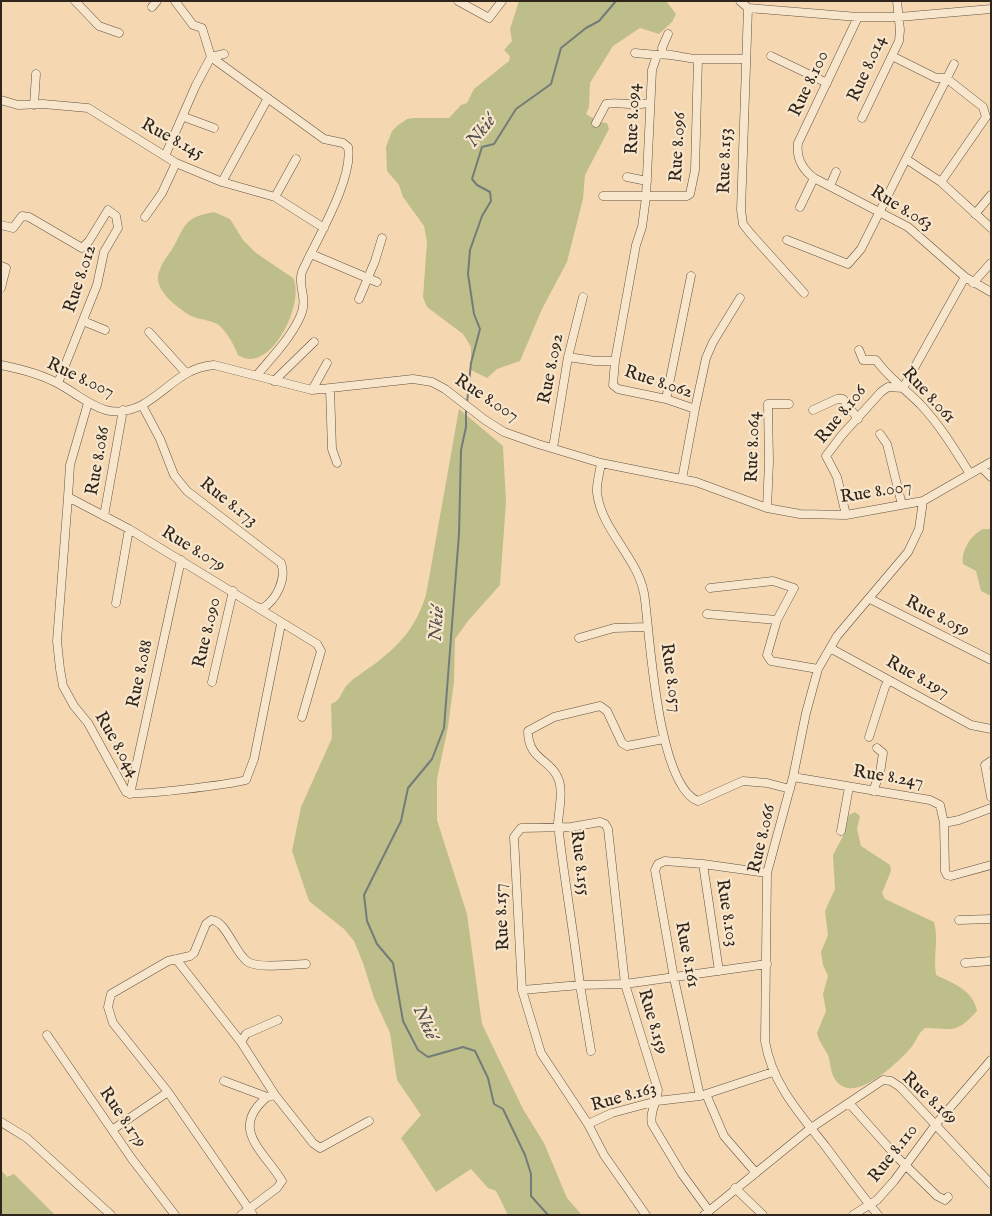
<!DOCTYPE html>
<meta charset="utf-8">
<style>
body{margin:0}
#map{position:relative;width:992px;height:1216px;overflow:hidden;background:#f5d8b1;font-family:"IM FELL English",serif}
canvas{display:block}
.frame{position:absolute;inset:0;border:2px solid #2f251d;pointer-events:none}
</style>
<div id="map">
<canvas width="992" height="1216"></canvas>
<div class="frame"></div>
</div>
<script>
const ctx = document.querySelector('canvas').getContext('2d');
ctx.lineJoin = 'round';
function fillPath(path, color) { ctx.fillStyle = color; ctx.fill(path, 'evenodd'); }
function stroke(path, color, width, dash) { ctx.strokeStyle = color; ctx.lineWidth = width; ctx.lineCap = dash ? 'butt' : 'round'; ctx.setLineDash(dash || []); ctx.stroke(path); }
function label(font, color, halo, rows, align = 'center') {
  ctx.font = font + ' "IM FELL English",serif'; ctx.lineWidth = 4.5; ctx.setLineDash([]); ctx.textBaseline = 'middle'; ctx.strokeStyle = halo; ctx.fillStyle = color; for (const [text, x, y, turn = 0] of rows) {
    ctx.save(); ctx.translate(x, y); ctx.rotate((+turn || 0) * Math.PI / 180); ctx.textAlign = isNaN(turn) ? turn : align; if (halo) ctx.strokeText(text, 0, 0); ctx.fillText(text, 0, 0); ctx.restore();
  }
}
fillPath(new Path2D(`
 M519,1H666L676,14L672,22L659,34L640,28L613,46L590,83L589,107L586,114L599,122L607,123L609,129L585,175L583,199L567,262L542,309L520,361L497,369L487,378L471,370V347L463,334L427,307L423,297L427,242L424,226L403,197L399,185L387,171L386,147L392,131L397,126L407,119L413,118H449L461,105L467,103L474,89L509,61L510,56L504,50L512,41L510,29Z
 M214,212L230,219L243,240L256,253L293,278C306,302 270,377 238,355C234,345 228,334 220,326C213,320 200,320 191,316C179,309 156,292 158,276C160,264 168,256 174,246C186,223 186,217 214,212Z
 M459,409L503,446L506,502L500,585L468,621L455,639L454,682L448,727L437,779V820L467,914L482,1024L523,1109L544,1143L567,1198L582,1215H508L496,1191L488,1188L471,1169L436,1192L401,1138L421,1115L397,1080L390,1033L374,998L363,963L354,941L344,929L309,901L292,851L301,807L332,738L331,704C341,701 341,691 348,684C356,676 367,670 376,663C402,643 416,626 426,595Z
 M983,529H991V596L981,591L976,571L963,564C961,550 971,535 983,529Z
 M855,812L860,816L857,829L861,846L890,865L891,871L882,893L885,899L934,922C939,939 933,956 936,975C954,984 973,990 977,1011C956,1034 953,1029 925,1028C917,1034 916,1043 909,1050C896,1064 857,1102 838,1083C831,1076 831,1067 829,1058C826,1049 819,1043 817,1033L826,1011L823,994L828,976L823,965L821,952L828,935L825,911L835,889L833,855L844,834L849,815Z
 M1,1170L7,1177L14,1174L55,1215H1Z`), '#bebe8a');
stroke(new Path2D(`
 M467,403L471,363L480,329L474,314L468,274L470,250L482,216L491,201L490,192L477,185L472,179L482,147L494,144L516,109L551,84L561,48L586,28L599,21L616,1
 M466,408V427L461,450L459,534L444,728L432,759L408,788L401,821L364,895L367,921L377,944L393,963L403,1021L418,1050L428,1057L463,1047L475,1051L488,1078L494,1104L503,1109L525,1155L531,1174V1196L548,1215`), '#747c7a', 2);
const street = new Path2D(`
 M75,1L99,26L119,33
 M458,1L489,18L502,1
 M740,1L748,8L858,17H899L991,9
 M152,7L157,1
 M748,8L741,210L743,224L750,233L804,293
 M635,53L657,55
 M663,53L662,48L668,34
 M771,56L827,83
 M892,56L936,78H946L983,107L986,117L941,182L991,228
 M211,57L324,139L343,143L348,147C354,179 315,242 302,272C297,286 309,298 300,317C290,339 272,357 257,375
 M211,57L224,54
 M1,100L18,105L43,104L88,108L176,163L222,182L275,197L324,228
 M34,105L36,74
 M184,117L214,128
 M862,118L899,41L900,30L897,1
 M596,123L606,104C620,101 634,107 649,103
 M165,156L196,85L211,57L202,28L193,25L175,1
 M627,177L647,181
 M814,178C802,169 796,158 798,143L858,17
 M222,182L268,98
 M941,182L906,159L954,64
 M830,186L836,172
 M603,196H687L690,194L695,170L698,59H745
 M275,197L296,159
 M800,207L814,178L908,227L965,277L991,292
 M975,214L991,195
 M145,217L162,193L176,163
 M1,225L13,228L22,216L29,217L82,248L89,241L108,210L116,216L118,228L104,252L97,285L58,383
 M787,240L848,264L861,249L906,159
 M311,254L377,282
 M1,266L6,268L1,288
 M973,283L991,263
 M359,299L375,261L382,238
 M83,321L105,330
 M149,332L186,373
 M859,350L863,360H876C888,377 905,389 920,404C940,425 955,450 970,474
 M568,357L595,361H615L613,385L618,389L666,399L695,409L682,479
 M615,361L636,245L642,227L646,197L652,70L657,55C669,52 685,59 698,59
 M1,365C21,369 41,374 59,384C88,400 106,423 142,405C169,390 181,368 214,365L312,390L413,379L432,382L445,389L485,420L504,432L538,444L601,463L696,482L767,508L800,514L846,515L923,501L991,462
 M274,381L314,342
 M330,389L332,449L337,463
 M312,390L327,363
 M666,399L691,276
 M88,403L70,465L68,497L129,529L317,644L321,651L302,717
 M142,405L160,439L174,475L187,491L281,563C287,579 276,600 263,608L257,607
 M695,409L706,358L713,342L740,298
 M813,410L837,399H843L858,419
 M880,434L887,444L902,505
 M553,448L568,357L583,297
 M601,463C600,472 596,484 597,493C602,533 641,559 645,600C650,639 658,786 698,801L743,781L767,783L790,789
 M982,468L991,477
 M68,497L57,641L60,669L63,686L74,706L88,723L126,792C135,797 231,784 246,780L254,759L281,624
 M767,508L769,462L768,404H789
 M846,515L837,477L826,456L842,435L881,392L888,387L903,388L965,277
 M104,516L123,410
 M710,588L773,581L794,588L777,620L767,655L771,661L818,669
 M870,599L991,660
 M116,603L129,529
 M707,614L777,620
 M579,638L614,628L647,627
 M830,648L971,725L991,729
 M212,682L233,591
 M869,737L885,687L889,680
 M664,739L627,746L622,743L607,711L600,706L554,717L528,731C528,759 549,759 557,776C564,788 559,809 558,823L561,828L559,833C565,884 574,934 580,985L625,984L767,964
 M991,761L985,765L991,797
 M793,777L930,800L940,805L944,823L959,820L991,808
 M873,791L880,773L883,753L877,748
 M130,794L181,560
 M944,823L945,871L947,875L951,876L991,865
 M841,831L849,787
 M959,920L991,919
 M176,959L241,1042
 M965,963L991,961
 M719,971L703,864L767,873
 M522,990L541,1053L588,1124
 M47,1035L132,1159L175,1215
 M591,1051L580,985L522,990L514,837L521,828L571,827L600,822L605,824L608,829L625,984L658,1090C657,1103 649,1112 652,1124L682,1174L709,1211
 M224,1081L267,1097L275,1095L313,1143L320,1148L369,1121
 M706,1094L724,1136L756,1173
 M275,1095L241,1042L246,1034L278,1020
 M700,1096L674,978L655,870L658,864L665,861L703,864
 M849,1103L897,1157L937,1196L945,1200L948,1197
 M1,1122L27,1138L111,1215
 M112,1130L168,1092
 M735,1188L763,1215
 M241,1215L277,1188L282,1181C263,1150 229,1129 267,1097
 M253,1215L168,1092L113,1023L108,1007L111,994L168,961L190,956L194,953L206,924L211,920C226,920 235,954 248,962C259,969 292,964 306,964
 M646,1215L604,1155L588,1124L612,1113L657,1101L700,1096L773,1072
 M704,1215L811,1128L883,1080L891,1081L900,1087L991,1184
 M853,1215L877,1200L894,1181L936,1124L991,1060
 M878,1215C860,1193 843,1170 826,1147C800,1114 772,1084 765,1041L767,873L793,777L806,713L818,669L837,636L908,552L919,529L923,501`);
stroke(street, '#605242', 9);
stroke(street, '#f8e6cc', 8);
label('18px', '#2f251d', '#f8e6cc', [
 ["Rue 8.014",868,69,-66],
 ["Rue 8.100",810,84,-65],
 ["Rue 8.094",634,119,-88],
 ["Rue 8.145",172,140,28],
 ["Rue 8.096",679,147,-87],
 ["Rue 8.153",726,161,-89],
 ["Rue 8.063",901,209,31],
 ["Rue 8.012",81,279,-72],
 ["Rue 8.092",552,369,-79],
 ["Rue 8.007",80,379,25],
 ["Rue 8.062",658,383,18],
 ["Rue 8.061",928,396,47],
 ["Rue 8.007",486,399,33],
 ["Rue 8.106",842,415,-51],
 ["Rue 8.064",754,447,-88],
 ["Rue 8.086",99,461,-80],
 ["Rue 8.007",876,493,-9],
 ["Rue 8.173",228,503,38],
 ["Rue 8.079",193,550,31],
 ["Rue 8.059",937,617,27],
 ["Rue 8.090",208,633,-77],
 ["Rue 8.088",141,674,-78],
 ["Rue 8.057",670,678,82],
 ["Rue 8.197",917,678,29],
 ["Rue 8.044",116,745,60],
 ["Rue 8.247",888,778,9],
 ["Rue 8.066",763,839,-77],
 ["Rue 8.155",579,863,83],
 ["Rue 8.103",726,913,81],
 ["Rue 8.157",503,917,-93],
 ["Rue 8.161",686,955,79],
 ["Rue 8.159",652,1022,73],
 ["Rue 8.163",624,1098,-16],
 ["Rue 8.169",929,1099,43],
 ["Rue 8.179",122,1118,55],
 ["Rue 8.110",894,1154,-52]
]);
label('italic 19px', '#52504c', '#f8e6cc', [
 ["Nkié",482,132,-51],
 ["Nkié",438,624,-86],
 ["Nkié",424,1023,66]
]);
</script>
